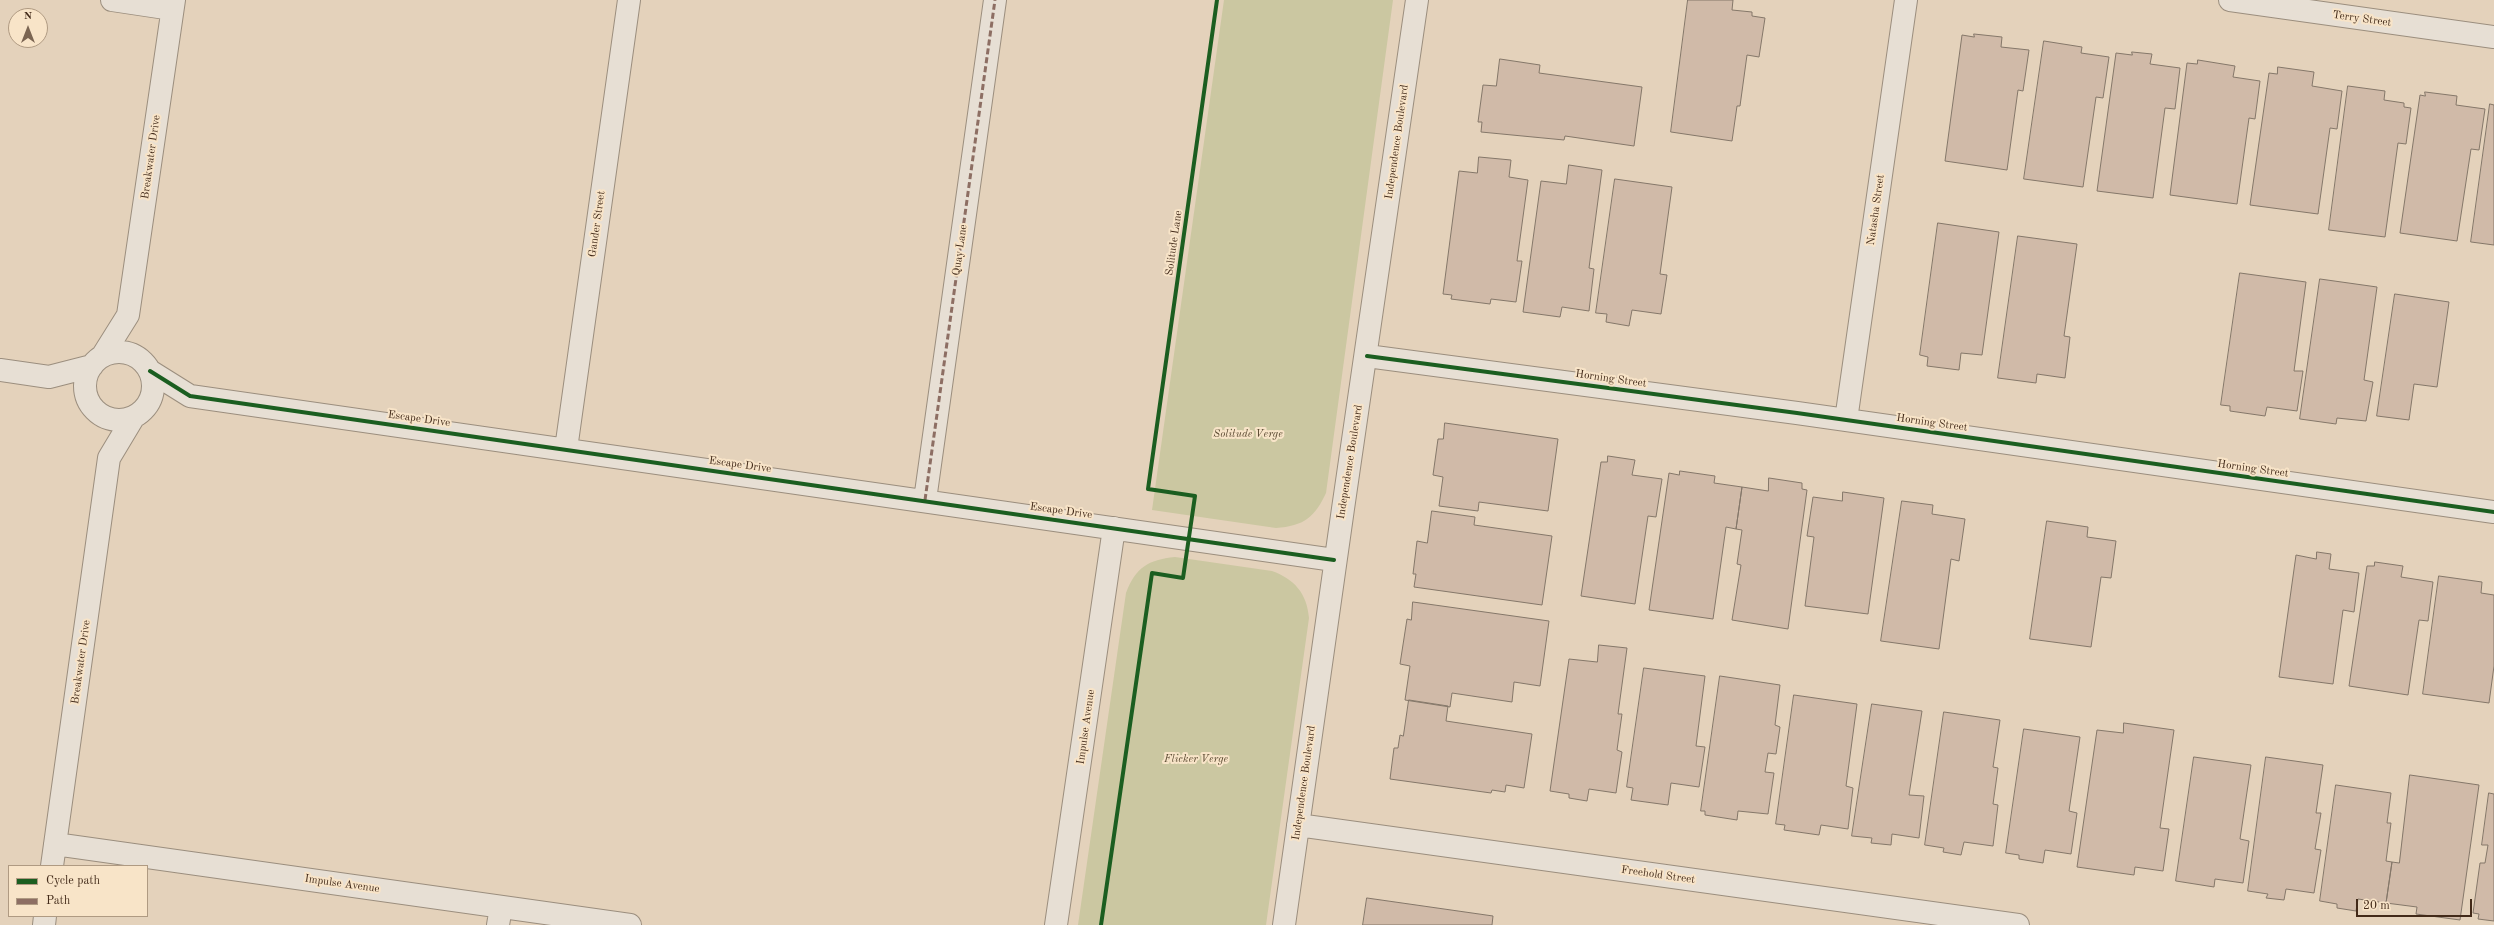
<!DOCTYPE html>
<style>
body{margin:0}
#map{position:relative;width:2494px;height:925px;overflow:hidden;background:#e4d2bb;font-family:"Old Standard TT",serif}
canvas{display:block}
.legend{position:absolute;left:8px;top:865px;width:140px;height:52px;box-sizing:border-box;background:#f8e4c8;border:1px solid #af9a82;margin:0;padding:5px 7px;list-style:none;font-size:12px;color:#422a19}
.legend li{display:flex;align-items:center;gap:8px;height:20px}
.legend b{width:20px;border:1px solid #af9a82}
.north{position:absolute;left:8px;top:8px;width:40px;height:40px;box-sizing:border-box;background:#f8e4c8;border:1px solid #af9a82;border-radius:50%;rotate:0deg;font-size:11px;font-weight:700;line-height:16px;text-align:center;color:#422a19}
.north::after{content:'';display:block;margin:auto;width:14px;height:18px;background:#7b6552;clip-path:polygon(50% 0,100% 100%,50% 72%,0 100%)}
.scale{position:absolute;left:2356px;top:899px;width:116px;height:18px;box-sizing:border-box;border:2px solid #422a19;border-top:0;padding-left:5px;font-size:12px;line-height:14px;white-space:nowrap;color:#422a19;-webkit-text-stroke:3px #f8e4c8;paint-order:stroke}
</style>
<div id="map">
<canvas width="2494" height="925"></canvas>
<ul class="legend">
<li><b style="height:5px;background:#1b5e20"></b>Cycle path</li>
<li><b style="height:5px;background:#8d6e63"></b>Path</li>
</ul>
<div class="north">N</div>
<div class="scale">20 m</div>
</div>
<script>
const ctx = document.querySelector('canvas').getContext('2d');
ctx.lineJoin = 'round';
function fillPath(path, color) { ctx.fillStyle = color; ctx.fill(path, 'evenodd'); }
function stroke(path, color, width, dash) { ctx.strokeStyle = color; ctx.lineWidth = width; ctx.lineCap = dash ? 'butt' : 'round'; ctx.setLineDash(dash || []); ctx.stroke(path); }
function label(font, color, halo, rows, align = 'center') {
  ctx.font = font + ' "Old Standard TT",serif'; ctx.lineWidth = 4; ctx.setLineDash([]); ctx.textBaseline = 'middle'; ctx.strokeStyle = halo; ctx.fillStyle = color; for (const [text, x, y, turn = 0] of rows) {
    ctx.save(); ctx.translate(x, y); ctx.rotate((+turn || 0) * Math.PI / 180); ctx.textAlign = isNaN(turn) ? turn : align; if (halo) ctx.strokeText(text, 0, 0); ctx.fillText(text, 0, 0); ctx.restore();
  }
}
fillPath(new Path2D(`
 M1224,0H1393L1326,493C1315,517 1304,526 1276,528L1152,510Z
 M1175,557L1272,571C1294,579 1307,593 1309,618L1266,925H1078L1126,593C1136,567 1148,560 1175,557Z`), '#cbc7a1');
const building = new Path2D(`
 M1688,0H1733L1732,10L1752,12V16L1765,18L1759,57L1747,55L1740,106H1737L1732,141L1671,132Z
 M1974,34L2002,37L2001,47L2029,50L2023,91L2018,90L2007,170L1945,161L1962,35L1974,37Z
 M2044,41L2082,47L2081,53L2109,57L2103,98L2096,97L2083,187L2024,179Z
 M2132,52L2152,54L2150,64L2180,68L2175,109L2165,108L2153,198L2097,191L2116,53L2132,55Z
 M1500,59L1540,65L1539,73L1642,87L1634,146L1565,136L1564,140L1481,132L1482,122H1478L1483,85L1496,86Z
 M2198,60L2235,66L2233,77L2260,81L2255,119L2249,118L2237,204L2170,195L2187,63L2197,64Z
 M2278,67L2314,72L2312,86L2342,91L2337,129L2330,128L2318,214L2250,205L2269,73L2277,74Z
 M2348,86L2385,91L2384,100L2404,103V107L2411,108L2406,144L2398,143L2385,237L2329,230Z
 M2425,92L2457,96L2456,105L2485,109L2479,150L2471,149L2457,241L2400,233L2420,95L2425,96Z
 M2490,104L2494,105V245L2471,242Z
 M1479,157L1511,160L1509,177L1528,180L1517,261H1522L1516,302L1491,299L1490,304L1451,299L1452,295L1443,294L1459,171L1477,173Z
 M1569,165L1602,170L1589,268L1594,269L1589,311L1562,307L1560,317L1523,312L1541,181L1566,184Z
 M1615,179L1672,187L1660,274L1667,275L1661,314L1632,310L1629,326L1606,322L1607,314L1596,313Z
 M1938,223L1999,232L1982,355L1961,353L1959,370L1927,366L1928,357L1920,355Z
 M2018,236L2077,244L2064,336L2070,337L2065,378L2037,374L2036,383L1998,378Z
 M2240,273L2306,282L2294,371H2303L2297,411L2267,407L2265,416L2230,411V406L2221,405Z
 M2320,279L2377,287L2364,380L2373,382L2366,421L2337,418L2336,424L2300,419Z
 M2395,294L2449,302L2437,387L2414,384L2409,420L2377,416Z
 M1445,423L1558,439L1548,511L1479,502L1478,511L1439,506L1443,477L1433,475L1438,439H1443Z
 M1608,456L1635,460L1632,475L1662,479L1656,517L1648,516L1635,604L1581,596L1601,462H1607Z
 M1680,471L1715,476L1714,483L1742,487L1736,529L1726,527L1713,619L1649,610L1669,473L1679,475Z
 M1769,478L1802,483V489L1807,490L1788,629L1732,620L1741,565L1737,564L1742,530L1736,529L1742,487L1768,491Z
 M1843,492L1884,498L1868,614L1805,606L1814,537L1807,536L1813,497L1842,501Z
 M1902,501L1933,505L1932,514L1965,519L1959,561L1951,559L1939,649L1881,641Z
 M1432,511L1475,517L1474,525L1552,536L1542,605L1414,587L1416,574H1413L1417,541L1427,543Z
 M2047,521L2088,527L2087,537L2116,541L2111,578L2101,577L2091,647L2030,639Z
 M2317,552L2331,554L2329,569L2359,573L2354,612L2343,610L2333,684L2279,677L2296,555L2316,559Z
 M2375,562L2403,566L2401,577L2433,582L2428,621L2419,620L2408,695L2349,686L2367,566H2374Z
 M2439,576L2482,582L2481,593L2494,595V666L2489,703L2423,694Z
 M1413,602L1549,621L1540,686L1514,682L1512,702L1452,693L1450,707L1405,700L1410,666L1400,664L1407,619L1411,620Z
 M1599,645L1627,648L1618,714H1622L1617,750L1622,752L1616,793L1589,789L1587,801L1569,798V794L1550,791L1569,659L1597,662Z
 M1644,668L1705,676L1696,746L1705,747L1699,787L1671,783L1668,805L1631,800L1633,788L1627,787Z
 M1720,676L1780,685L1775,725L1780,727L1776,754L1768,753L1765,772L1774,773L1768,814L1738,811L1737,820L1705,815V811H1701Z
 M1794,695L1857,704L1846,786L1853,788L1848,829L1821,825L1819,835L1784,830L1785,825L1776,824Z
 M1409,700L1448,706L1446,721L1532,734L1524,788L1506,785L1505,792L1492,790L1491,793L1390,779L1394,748H1398L1400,735L1403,736Z
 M1872,704L1922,711L1909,795L1924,796L1919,838L1892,834L1891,845L1871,843L1872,838L1852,836Z
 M1944,712L2000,720L1993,767L1998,768L1993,804L1998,805L1993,846L1964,842L1961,855L1943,852L1944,848L1925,845Z
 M2124,723L2174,730L2160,828L2169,829L2163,871L2135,867L2134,875L2077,867L2097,730L2123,733Z
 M2024,729L2080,737L2069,811L2077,813L2071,854L2045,850L2043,863L2019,859V855L2006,853Z
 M2194,757L2251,765L2240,839L2249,841L2243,883L2215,879L2214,887L2176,881Z
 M2266,757L2323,765L2316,813H2321L2315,849L2321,850L2314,893L2286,889L2284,900L2266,898L2268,894L2248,891Z
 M2410,775L2479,785L2460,920L2416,914L2417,907L2386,903L2392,862L2399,863Z
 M2336,785L2391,793L2387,823H2391L2386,861L2392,862L2386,903L2358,899L2356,911L2337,908V904L2320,901Z
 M2489,793L2494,794V921L2478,919L2479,914L2473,913L2480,863H2485L2488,845H2482Z
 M1367,898L1493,916L1492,925H1363Z`);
fillPath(building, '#d0baa8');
stroke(building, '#847769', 1);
const minor = new Path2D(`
 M112,0L172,9
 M2230,0L2494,37
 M85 386a34 34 0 1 1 68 0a34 34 0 1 1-68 0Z
 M103,355L128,315L174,0
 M1367,356L1797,413L2494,512
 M0,370L49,377L92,366
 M150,371L190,396L1334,560
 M1846,420L1906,0
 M566,449L629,0
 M925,500L995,0
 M1298,825L2018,925
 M55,844L630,925
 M52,866L109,458L133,418
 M44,925L45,916
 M498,925L501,907
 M1056,925L1114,528
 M1284,925C1326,616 1373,309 1417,0`);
stroke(minor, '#9b8e7e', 24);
stroke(minor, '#e7dfd4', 22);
stroke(new Path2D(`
 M925,500L995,0`), '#8d6e63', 3, [6, 3]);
stroke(new Path2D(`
 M1367,356L1797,413L2494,512
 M150,371L190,396L1334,560
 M1101,925L1152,573L1183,578L1195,496L1148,489L1217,0`), '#1b5e20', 4);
label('11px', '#422a19', '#f8e4c8', [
 ["Terry Street",2362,19,8],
 ["Independence Boulevard",1397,142,-82],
 ["Breakwater Drive",151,157,-82],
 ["Natasha Street",1876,210,-82],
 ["Gander Street",597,224,-82],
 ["Solitude Lane",1174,243,-82],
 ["Quay Lane",960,250,-82],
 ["Horning Street",1611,379,8],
 ["Escape Drive",419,419,8],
 ["Horning Street",1932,423,8],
 ["Independence Boulevard",1350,462,-81],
 ["Escape Drive",740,465,8],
 ["Horning Street",2253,469,8],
 ["Escape Drive",1061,511,8],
 ["Breakwater Drive",81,662,-82],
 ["Impulse Avenue",1086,727,-82],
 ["Independence Boulevard",1304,783,-82],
 ["Freehold Street",1658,875,8],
 ["Impulse Avenue",342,884,8]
]);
label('italic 11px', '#594830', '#f8e4c8', [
 ["Solitude Verge",1248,434],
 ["Flicker Verge",1196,759]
]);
</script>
